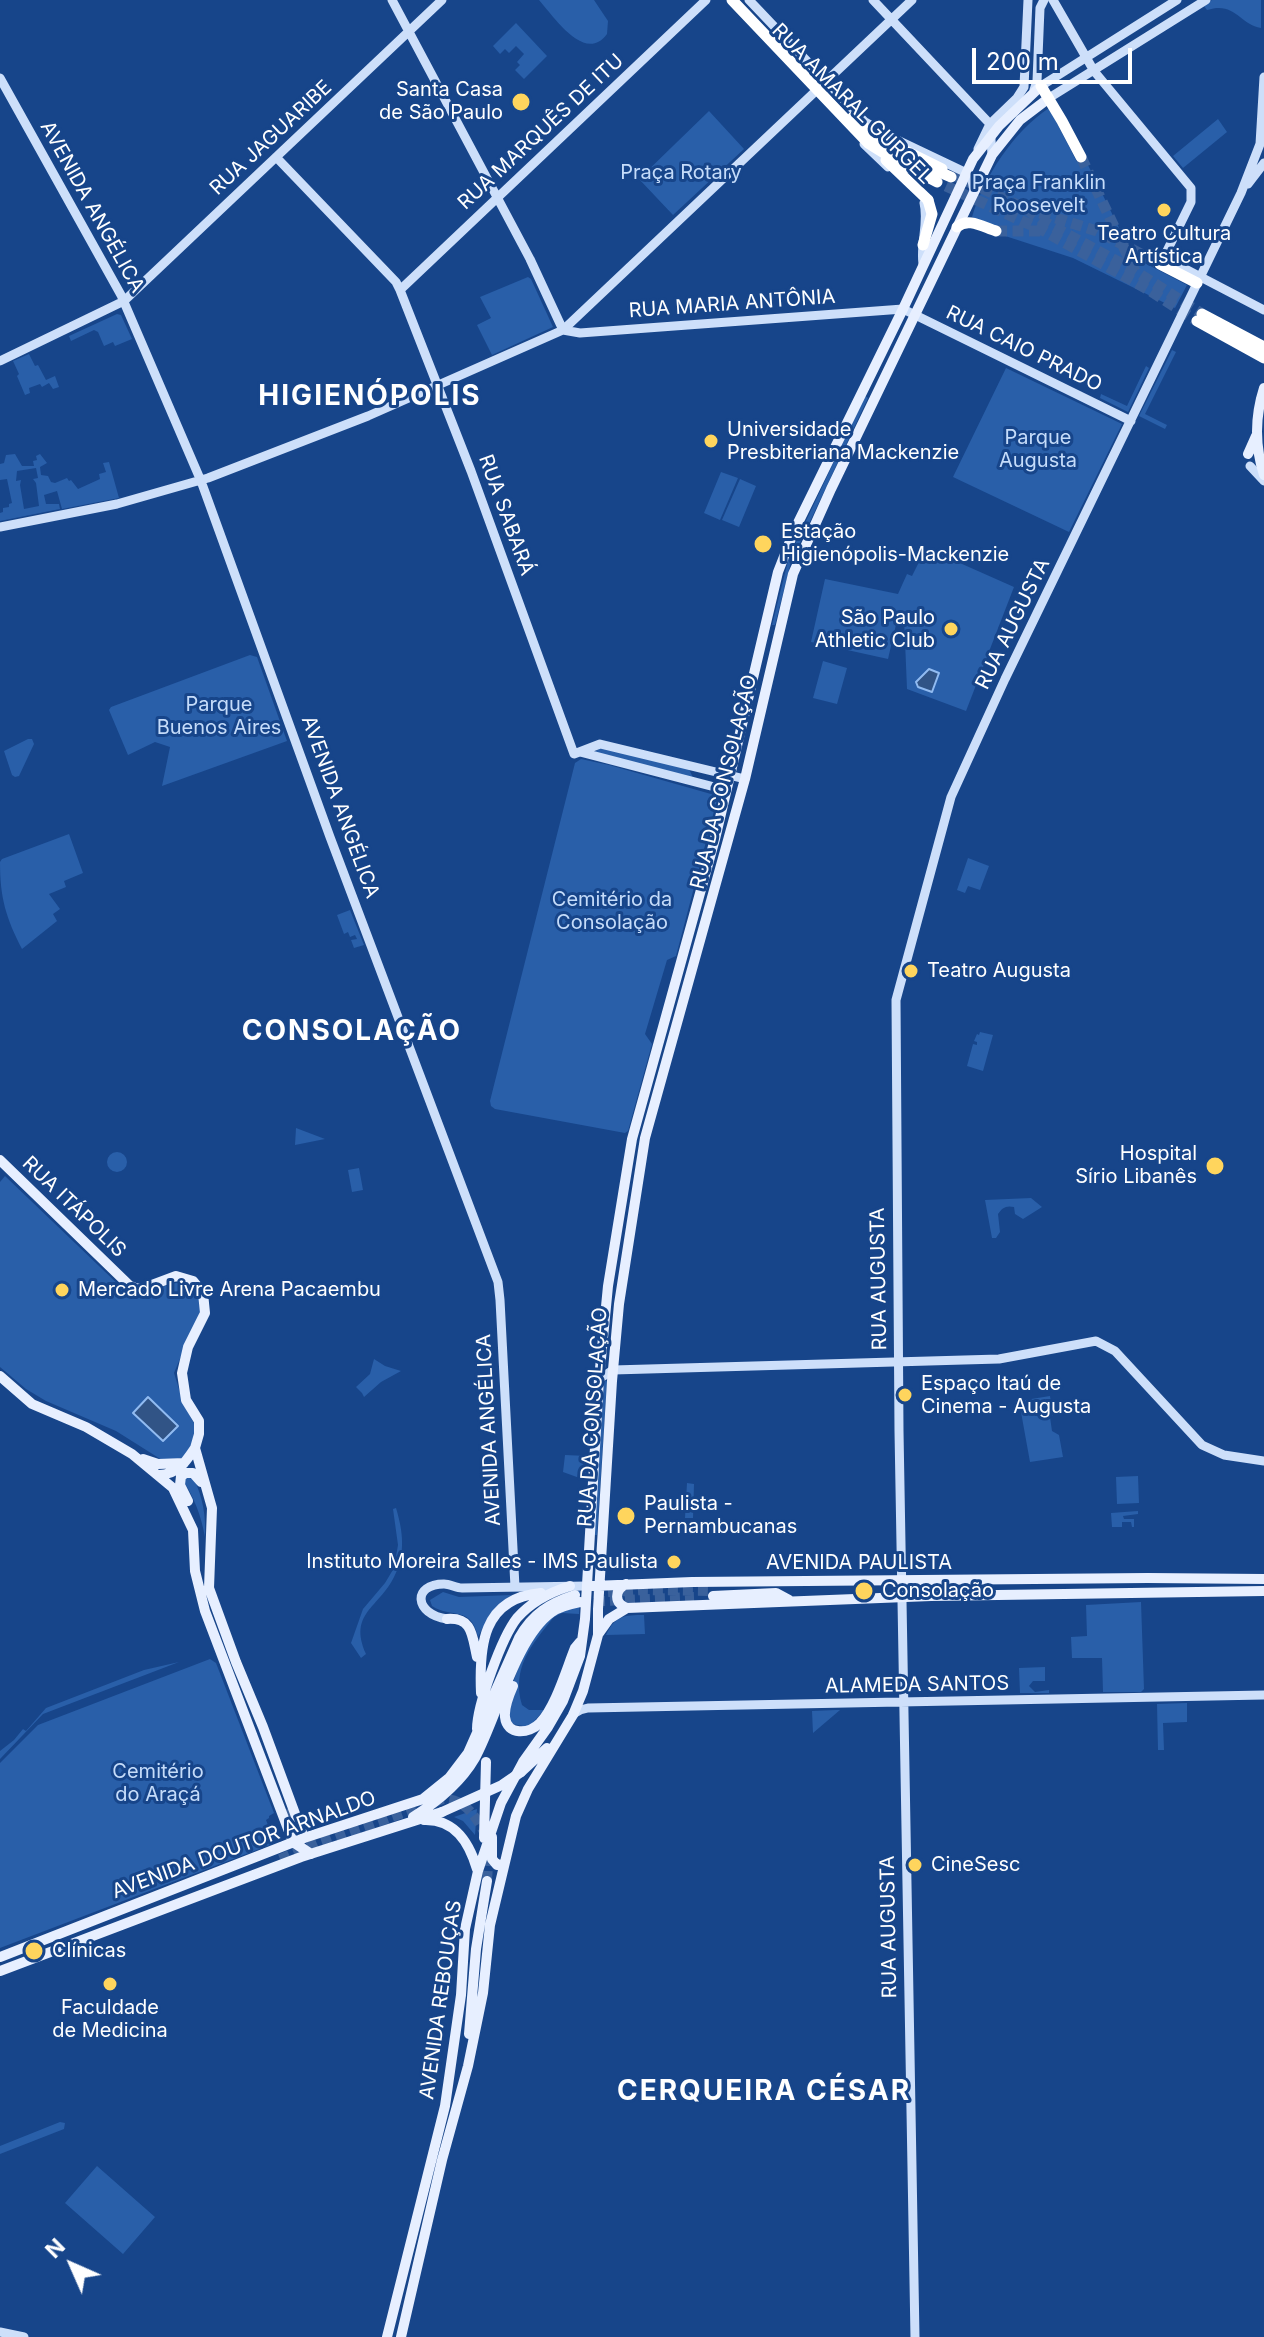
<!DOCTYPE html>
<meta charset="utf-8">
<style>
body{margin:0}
#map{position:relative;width:1264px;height:2337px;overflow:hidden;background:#17458a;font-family:Inter,sans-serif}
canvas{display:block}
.north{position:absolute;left:32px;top:2225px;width:80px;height:80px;-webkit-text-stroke:6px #17458a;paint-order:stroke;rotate:315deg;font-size:22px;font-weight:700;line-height:32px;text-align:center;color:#fff}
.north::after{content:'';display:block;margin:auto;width:28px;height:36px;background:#fff;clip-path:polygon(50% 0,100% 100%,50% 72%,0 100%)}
.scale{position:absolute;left:972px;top:48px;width:160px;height:36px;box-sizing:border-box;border:4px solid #fff;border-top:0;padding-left:10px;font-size:24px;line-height:28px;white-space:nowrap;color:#fff;-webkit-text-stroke:6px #17458a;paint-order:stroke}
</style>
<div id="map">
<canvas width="1264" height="2337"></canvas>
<div class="north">N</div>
<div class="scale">200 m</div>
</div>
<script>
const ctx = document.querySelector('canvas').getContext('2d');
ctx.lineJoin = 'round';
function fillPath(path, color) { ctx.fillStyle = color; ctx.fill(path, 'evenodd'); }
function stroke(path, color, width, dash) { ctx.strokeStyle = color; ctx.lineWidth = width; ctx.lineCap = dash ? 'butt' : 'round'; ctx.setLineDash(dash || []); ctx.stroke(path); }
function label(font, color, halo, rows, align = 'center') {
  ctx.font = font + ' Inter,sans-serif'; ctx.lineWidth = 6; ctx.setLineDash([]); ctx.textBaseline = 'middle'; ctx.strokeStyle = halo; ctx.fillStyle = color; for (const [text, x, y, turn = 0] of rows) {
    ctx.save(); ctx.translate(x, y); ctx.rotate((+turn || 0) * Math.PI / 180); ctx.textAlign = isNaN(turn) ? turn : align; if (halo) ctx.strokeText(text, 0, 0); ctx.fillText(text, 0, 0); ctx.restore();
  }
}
fillPath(new Path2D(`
 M539,0H594L608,21L607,34C585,64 554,17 539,0Z
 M1212,0H1261V28C1239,24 1235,1 1207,10L1204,6Z
 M516,23L547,56L524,79L515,70L520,65L517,62L524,54L516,46L509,53L505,49L500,54L493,46Z
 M1049,108L1077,162L1085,159L1132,254L1142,253L1139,260L1187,285L1175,308L1073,258L996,233L998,229L972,217C984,177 1013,132 1049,108Z
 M709,111L744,149L673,215L639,179Z
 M1218,119L1227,132L1183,168L1173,156Z
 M528,277L531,279L553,327L492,355L477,325L491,318L480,297Z
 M117,314L121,315L132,339L115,346L113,342L104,346L98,332L94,330L71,341L69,336Z
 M1172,350L1176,352L1145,414L1167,425L1165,429L1139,416Z
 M29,354L35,366L38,365L46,380L55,376L59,387L53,389L49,383L42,387L40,384L29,388L30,393L25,395L17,376L19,374L13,361Z
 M1146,366L1149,368L1128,412L1100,398L1101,394L1127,406Z
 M1006,368L1122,424L1069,532L953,477Z
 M865,396L868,398L791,562L775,625H772L789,557Z
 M15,454L22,466H34L33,461L37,460L36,456L40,454L47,463L40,467L41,475L48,476L51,482L55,483L67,478L69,481L71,480L78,489L100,479L99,474L106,472L103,463L109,462L119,498L62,509L57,491L44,495L46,504H59L60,509L0,521V513L3,512V508L9,507V504L12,503L7,479L0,480V464L4,463L6,455ZM36,468L38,478L33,479L36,483L39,506L24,509L20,485L21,480L16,481L17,471Z
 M721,472L738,478L720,520L704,513Z
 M740,479L756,486L739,527L722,520Z
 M926,548L1014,587L966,711L907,689L904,617L898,616L888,659L811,642L825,579L898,594L907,574L912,576Z
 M250,655L257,657L287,741L162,786L170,747L155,742L128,755L109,710L111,707Z
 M823,661L847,668L837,704L813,698Z
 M28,739H32L34,744L19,776L15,777L12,775L4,751Z
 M602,747L689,769L694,780L593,753Z
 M581,759L609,765L718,796L676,956L667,960L645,1034L652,1044L628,1131L625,1133L495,1109L491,1106L490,1101L575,763Z
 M69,834L83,873L64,881L66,887L49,894L60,909L53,914L57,921L22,949C6,918 0,898 0,862L2,859Z
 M968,858L989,866L980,890L968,886L965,893L957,890Z
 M350,910L364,945L354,948L351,940L357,939L355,935L350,937L348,932L344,934L337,915Z
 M980,1032L993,1035L983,1071L967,1066L973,1044L977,1045V1042L974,1041L977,1034L979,1035Z
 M296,1128L325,1139L295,1145Z
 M107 1162a10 10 0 1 1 20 0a10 10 0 1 1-20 0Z
 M359,1168L363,1190L352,1192L348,1170Z
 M5,1176L123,1289L142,1295L170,1284L182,1282C210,1301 201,1311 190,1337C184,1349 179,1361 174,1373L184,1405L195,1425L192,1447L183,1458L162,1460L116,1431L46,1401L26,1389L0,1367V1182Z
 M1031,1198L1042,1207L1023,1219L1015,1214L1014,1207C1006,1205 1002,1208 998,1214L1000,1232L996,1238H992L985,1200Z
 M374,1359L385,1366L401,1371L381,1382L364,1397L362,1393L356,1387L370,1374Z
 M604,1381H607L597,1535H594Z
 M1050,1396L1053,1415L1050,1417L1052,1431L1059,1435L1063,1457L1030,1462L1019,1401Z
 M565,1455L587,1456L585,1480L563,1472Z
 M183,1476L194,1479C203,1498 206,1516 205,1537C201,1515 194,1497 182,1479Z
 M1138,1476L1139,1503L1117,1504L1116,1477Z
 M687,1483L694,1484L693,1518H685Z
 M396,1508C403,1531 406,1554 394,1577C379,1608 348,1613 366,1654L361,1658L351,1643L363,1609L385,1583L394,1568L398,1545L393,1509Z
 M1138,1511V1514L1123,1516L1124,1519H1134V1527H1132L1131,1522H1122V1527H1112L1111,1513Z
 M580,1591L579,1614L562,1613L554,1617C532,1644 511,1668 522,1705L529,1710H544L529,1727L512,1724C508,1719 506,1714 507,1707C509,1689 528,1639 540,1626C549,1617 562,1612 572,1608L571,1594L566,1592Z
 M443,1592L459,1597L512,1595L490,1614L478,1637C471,1605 452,1619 432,1606L430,1600Z
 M1141,1602L1144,1689L1141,1692H1103L1102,1658H1072L1071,1637L1087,1636L1086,1605Z
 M644,1615L645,1634L606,1635C615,1616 624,1615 644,1615Z
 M210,1659L216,1663L274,1813L269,1816V1818L266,1820L275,1843L0,1948V1763L38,1725Z
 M179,1662L43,1714L0,1759V1751L14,1740L23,1729L26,1731L46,1708L144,1670Z
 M1045,1667V1681H1033L1029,1686L1035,1692L1049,1690V1693H1020L1019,1668Z
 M1187,1703V1722L1163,1723L1164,1750H1158L1157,1704Z
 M836,1710H840L813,1733L812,1711Z
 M477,1809L475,1835L463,1821L454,1817Z
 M60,2122L65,2123L64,2129L0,2154V2146Z
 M97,2166L155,2217L123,2254L65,2203Z`), '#295fa9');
const water = new Path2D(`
 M929,669L939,673L932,692L918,687L916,682Z
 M148,1397L178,1426L163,1441L133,1413Z`);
fillPath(water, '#315486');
stroke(water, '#91bbf1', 2);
stroke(new Path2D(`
 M593,1593L643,1590L713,1591
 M580,1602L694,1597
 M287,1809L297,1837L304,1844
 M280,1859L318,1843L443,1799C464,1799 475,1815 484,1832
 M487,1881L489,1851`), '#3a619c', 10, [10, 5]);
stroke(new Path2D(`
 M1081,157L1135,271
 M952,174L1028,210L1043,221L1135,271L1202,314
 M946,186L1044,231L1149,290L1197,321
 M1040,213L1097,231L1160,264
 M996,231H1040`), '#3a619c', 11, [11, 5.5]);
stroke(new Path2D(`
 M392,0L530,259L563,330
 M749,0L865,122L889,136L971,175L974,191
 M873,0L990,124L992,155
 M1053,0L1094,71L1191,188V202L1165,255L1170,261L1264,310
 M0,78L121,295L201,481L330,837L498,1282L500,1300L515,1587
 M1041,86L1177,0
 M1034,90L1037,81L1040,8L1044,0
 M1049,98L1206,0
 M864,144L888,167
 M978,149L990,124L1017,98L1024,87L1028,0
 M276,157L396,282L400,290L471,471L574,754L600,744L745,779
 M1248,184L1264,163
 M923,264C920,243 929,223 924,203
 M400,290L706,0
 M563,330L580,333L903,309L1131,421
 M0,361L124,301L442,0
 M1250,466L1264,481
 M0,527L117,504L208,478L368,416L563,330L912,0
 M580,752L726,790
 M599,1379L613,1370L999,1359L1096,1341L1115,1351L1202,1445L1224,1455L1264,1461
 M447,1619C414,1614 412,1584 444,1584C450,1584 456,1588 462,1588L587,1586
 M573,1714L580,1710L588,1708L1264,1695
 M0,2332L24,2337
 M915,2337L899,1431L896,1000L951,797L1005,679L1241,193L1260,144L1264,77`), '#cddffa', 9);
stroke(new Path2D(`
 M1264,388C1255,416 1255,447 1264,475
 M1248,454L1256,436
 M0,1160L130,1286L138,1289L144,1288L176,1276L193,1281L203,1293L205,1313L188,1347L182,1373L186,1400L199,1421V1434L195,1448L212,1508L209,1588L236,1662L263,1727L304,1838
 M0,1376L32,1404L86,1427L132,1454L173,1488L193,1530L195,1571L205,1611L293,1842L311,1854
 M143,1459L158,1464L184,1463
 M159,1475C178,1474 185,1463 195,1448
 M188,1501L180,1485L181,1476L186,1473H193L201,1482
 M626,1584C614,1590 614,1604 627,1608
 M593,1586L692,1582L1148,1578L1264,1579
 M713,1596L776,1593L789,1600
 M447,1619C473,1617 472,1636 477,1657
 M599,1633L609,1619L627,1608L931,1596L1264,1591
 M513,1686C509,1695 504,1707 505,1717C507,1736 529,1734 540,1723C556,1706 566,1670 575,1648L580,1642
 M481,1693C479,1647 482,1598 541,1593
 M477,1729C477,1705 502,1637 517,1618C531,1602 551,1592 570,1586
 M521,1772L547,1748
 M413,1817C437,1802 460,1784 475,1758C497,1718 515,1638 552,1612C560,1606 570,1604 580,1602
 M424,1820C455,1819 469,1842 477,1869
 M492,1837V1859L497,1865L503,1864
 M484,1838L486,1762
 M0,1957L304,1838L423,1799L449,1778L468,1753L519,1638C532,1614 550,1603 575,1595
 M0,1971L301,1857L442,1812
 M469,2034L476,1949L487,1881
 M387,2337L445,2106L461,1995L465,1929L478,1871L501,1803L523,1762L548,1727L563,1701L580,1656L585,1619L599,1379L608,1286L632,1139L715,839L778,572L794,531L903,309L973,159L999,126L1041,86
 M401,2337L442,2160L468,2066L483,1993L490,1925L516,1816L528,1789L573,1715L583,1691L598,1635V1609L612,1381L619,1304L645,1138L745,779L793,574L831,489L992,155L1020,120L1049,98`), '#e7efff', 10);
stroke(new Path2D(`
 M1041,86L1062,121L1081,157
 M930,168L951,177
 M957,227C968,217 983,227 996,231
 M923,245L932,214L928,200
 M1160,264L1197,283
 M1202,314L1264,347
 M1197,321L1264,358`), '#fff', 11);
stroke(new Path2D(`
 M442,1812L502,1785L521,1772`), '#e7efff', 10);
stroke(new Path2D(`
 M732,0L868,143L897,161L937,182
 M853,117L873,135L942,169
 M886,160L928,200`), '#fff', 11);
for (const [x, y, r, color] of [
 [521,102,10,"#ffd55d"],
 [1164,210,8,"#ffd55d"],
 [711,441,8,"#ffd55d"],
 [763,544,10,"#ffd55d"],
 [951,629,8,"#ffd55d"],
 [911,971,8,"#ffd55d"],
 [1215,1166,10,"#ffd55d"],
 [62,1290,8,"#ffd55d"],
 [905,1395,8,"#ffd55d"],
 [626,1516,10,"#ffd55d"],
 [674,1562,8,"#ffd55d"],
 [864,1591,10,"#ffd55d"],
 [915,1865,8,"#ffd55d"],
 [34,1951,10,"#ffd55d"],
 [110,1984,8,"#ffd55d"]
]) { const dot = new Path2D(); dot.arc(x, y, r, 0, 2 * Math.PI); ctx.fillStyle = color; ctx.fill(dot); stroke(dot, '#17458a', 3); }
label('20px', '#fff', '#17458a', [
 ["Santa Casa",503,90,"right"],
 ["de São Paulo",503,113,"right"],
 ["Teatro Cultura",1164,234,"center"],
 ["Artística",1164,257,"center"],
 ["Universidade",727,430],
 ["Presbiteriana Mackenzie",727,453],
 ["Estação",781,532],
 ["Higienópolis-Mackenzie",781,555],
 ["São Paulo",935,618,"right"],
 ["Athletic Club",935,641,"right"],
 ["Teatro Augusta",927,971],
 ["Hospital",1197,1154,"right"],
 ["Sírio Libanês",1197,1177,"right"],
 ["Mercado Livre Arena Pacaembu",78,1290],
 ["Espaço Itaú de",921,1384],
 ["Cinema - Augusta",921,1407],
 ["Paulista -",644,1504],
 ["Pernambucanas",644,1527],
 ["Instituto Moreira Salles - IMS Paulista",658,1562,"right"],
 ["Consolação",882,1591],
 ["CineSesc",931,1865],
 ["Clínicas",52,1951],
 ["Faculdade",110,2008,"center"],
 ["de Medicina",110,2031,"center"]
], 'left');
label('20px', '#fff', '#17458a', [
 ["RUA AMARAL GURGEL",852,104,45],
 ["RUA MARQUÊS DE ITU",541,132,-43],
 ["RUA JAGUARIBE",271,138,-43],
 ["AVENIDA ANGÉLICA",92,207,61],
 ["RUA MARIA ANTÔNIA",732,304,-4],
 ["RUA CAIO PRADO",1024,349,26],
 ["RUA SABARÁ",506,515,70],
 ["RUA AUGUSTA",1013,624,-64],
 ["RUA DA CONSOLAÇÃO",724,782,-76],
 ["AVENIDA ANGÉLICA",340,807,70],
 ["RUA ITÁPOLIS",74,1207,44],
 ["RUA AUGUSTA",879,1279,-91],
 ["RUA DA CONSOLAÇÃO",593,1417,-86],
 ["AVENIDA ANGÉLICA",489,1430,-93],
 ["AVENIDA PAULISTA",859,1563],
 ["ALAMEDA SANTOS",917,1685,-1],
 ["AVENIDA DOUTOR ARNALDO",244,1845,-20],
 ["RUA AUGUSTA",889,1927,-91],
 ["AVENIDA REBOUÇAS",441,2000,-82]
]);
label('20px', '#c5dcfa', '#17458a', [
 ["Praça Rotary",681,173],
 ["Praça Franklin",1039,183],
 ["Roosevelt",1039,206],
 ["Parque",1038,438],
 ["Augusta",1038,461],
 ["Parque",219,705],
 ["Buenos Aires",219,728],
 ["Cemitério da",612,900],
 ["Consolação",612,923],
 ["Cemitério",158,1772],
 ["do Araçá",158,1795]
]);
ctx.letterSpacing = '2px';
label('bold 28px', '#fff', '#17458a', [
 ["HIGIENÓPOLIS",370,397],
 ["CONSOLAÇÃO",352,1032],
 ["CERQUEIRA CÉSAR",764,2092]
]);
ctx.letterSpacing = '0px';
</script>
